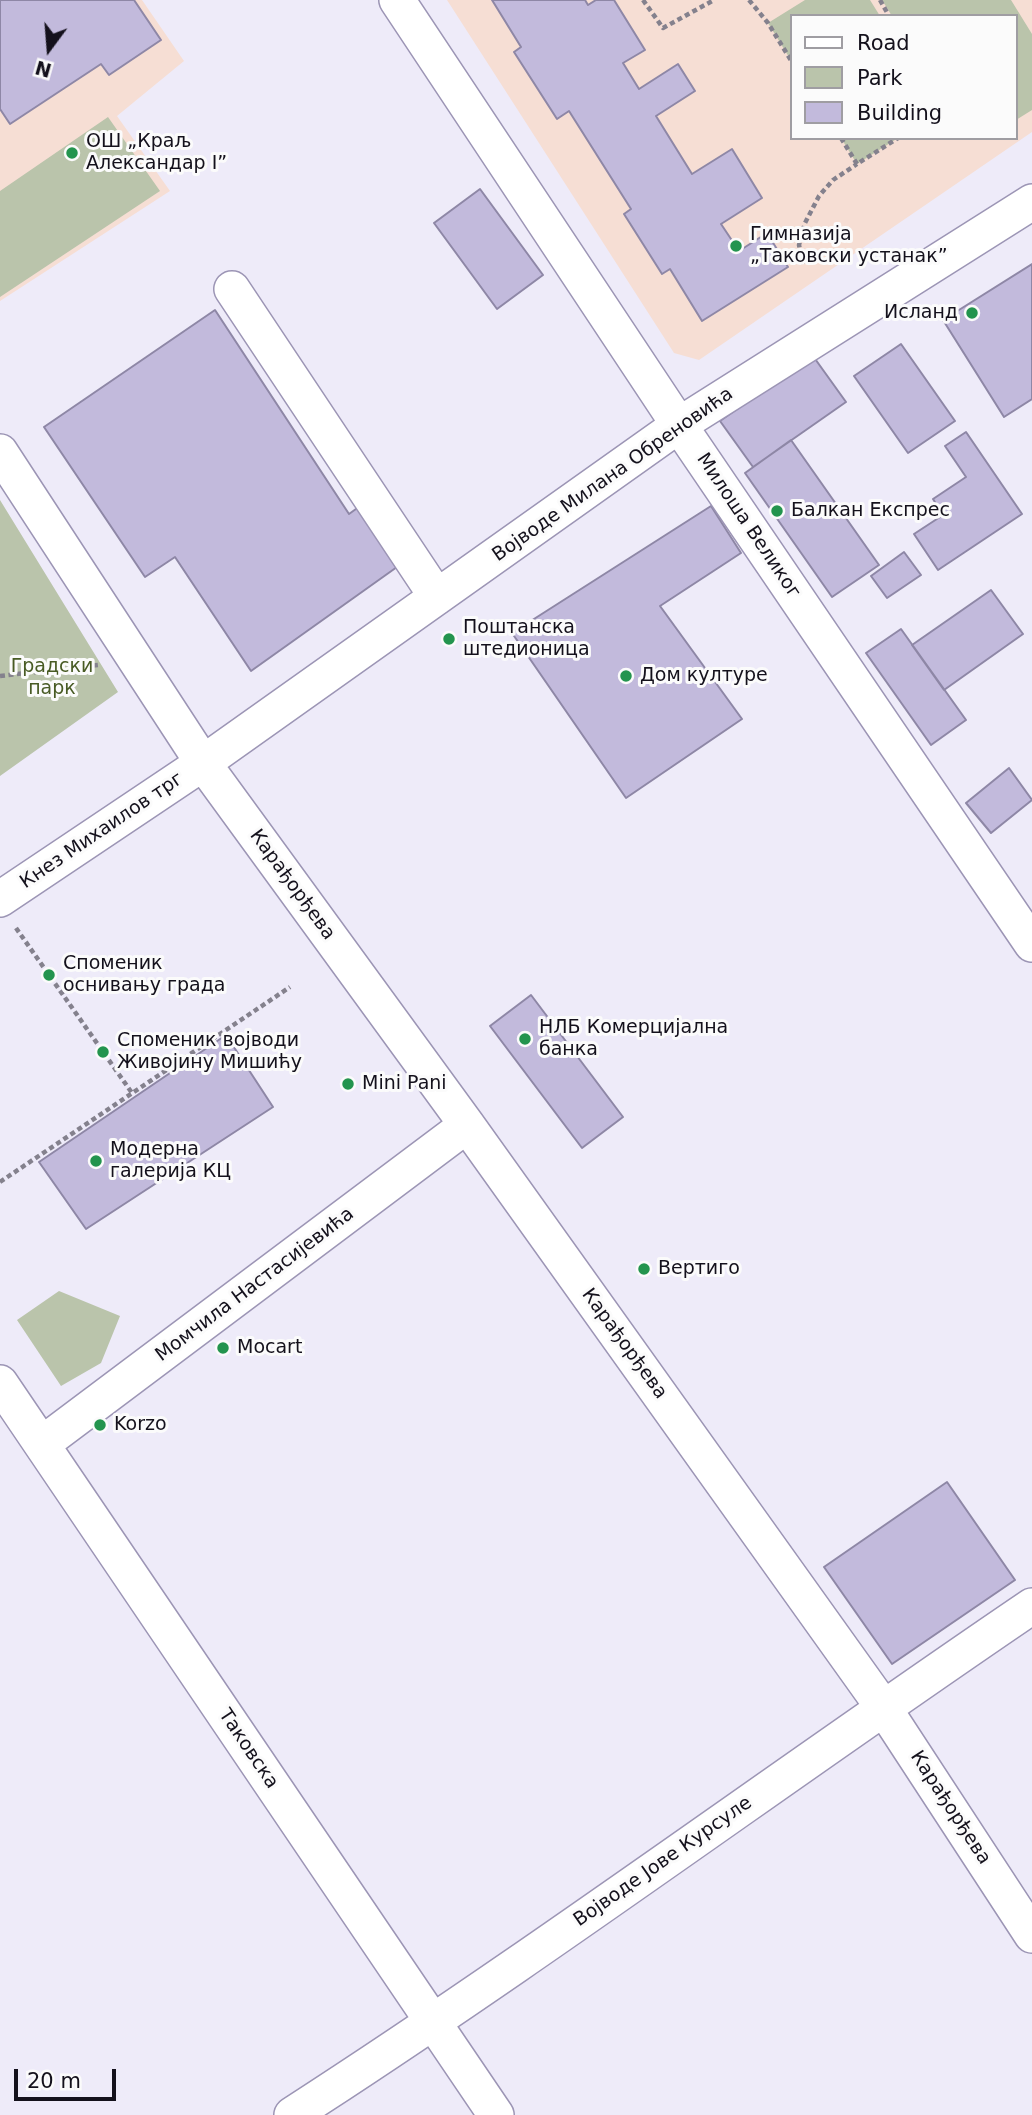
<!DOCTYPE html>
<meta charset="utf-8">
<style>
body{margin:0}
#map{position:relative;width:1032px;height:2115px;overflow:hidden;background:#eeebf9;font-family:"DejaVu Sans",sans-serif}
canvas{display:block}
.legend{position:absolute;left:790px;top:14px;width:228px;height:126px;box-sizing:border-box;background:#fbfbfb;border:2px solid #9f9da2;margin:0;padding:9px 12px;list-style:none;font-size:21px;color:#14111c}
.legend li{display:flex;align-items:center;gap:14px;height:35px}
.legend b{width:35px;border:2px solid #9f9da2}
.north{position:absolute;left:14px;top:14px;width:70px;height:70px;-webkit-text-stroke:5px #fbfbfb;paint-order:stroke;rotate:196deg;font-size:19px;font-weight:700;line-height:28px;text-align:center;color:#14111c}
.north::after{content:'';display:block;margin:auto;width:24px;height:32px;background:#14111c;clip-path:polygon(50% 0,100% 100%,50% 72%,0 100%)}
.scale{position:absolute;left:14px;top:2069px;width:102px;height:32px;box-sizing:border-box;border:4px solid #14111c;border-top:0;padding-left:9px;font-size:21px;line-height:24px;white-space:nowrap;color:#14111c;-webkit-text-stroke:5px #fbfbfb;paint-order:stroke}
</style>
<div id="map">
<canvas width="1032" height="2115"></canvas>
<ul class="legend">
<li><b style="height:9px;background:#fff"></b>Road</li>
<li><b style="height:19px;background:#bac4ab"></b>Park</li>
<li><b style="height:19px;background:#c2badc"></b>Building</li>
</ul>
<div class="north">N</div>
<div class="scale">20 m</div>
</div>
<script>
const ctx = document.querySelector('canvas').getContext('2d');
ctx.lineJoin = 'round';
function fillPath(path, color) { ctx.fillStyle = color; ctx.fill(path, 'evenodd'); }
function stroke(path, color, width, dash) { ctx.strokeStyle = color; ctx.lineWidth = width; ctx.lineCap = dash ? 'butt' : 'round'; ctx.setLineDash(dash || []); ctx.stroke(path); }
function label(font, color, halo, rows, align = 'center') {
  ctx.font = font + ' "DejaVu Sans",sans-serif'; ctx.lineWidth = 6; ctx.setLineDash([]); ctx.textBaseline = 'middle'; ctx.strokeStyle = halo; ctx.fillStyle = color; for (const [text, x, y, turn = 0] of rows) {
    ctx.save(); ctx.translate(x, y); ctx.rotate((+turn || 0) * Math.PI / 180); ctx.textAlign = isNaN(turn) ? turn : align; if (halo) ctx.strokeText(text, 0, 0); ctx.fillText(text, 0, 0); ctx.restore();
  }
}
fillPath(new Path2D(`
 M0,0H142L184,61L117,116L170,191L0,301Z
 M447,0H1032V132L699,360L674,353ZM792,16H1016V138H792Z`), '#f6ded4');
fillPath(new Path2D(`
 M805,0H870L880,16H792V62L768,23Z
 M882,0H1011L1032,34V110L1016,120V16H892Z
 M108,117L160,191L0,297V191Z
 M841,138H898L857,164Z
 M0,500L118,692L0,776Z
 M59,1291L120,1316L101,1363L61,1386L17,1320Z`), '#bac4ab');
const building = new Path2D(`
 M0,0H134L161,40L109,75L101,64L10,124L0,109Z
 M492,0H585L588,5L596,0H614L645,50L623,63L639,89L678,64L695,91L656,116L692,174L732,149L762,198L721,224L739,251L767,233L788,267L702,321L670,269L662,274L624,214L631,209L569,111L557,119L514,52L521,47Z
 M480,189L543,275L497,309L434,223Z
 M1032,264V399L1004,417L943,320Z
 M215,310L349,514L367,501L404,562L251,671L175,557L145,577L44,427Z
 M901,344L955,421L908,453L854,376Z
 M813,356L846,402L753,467L720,421Z
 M966,432L1022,514L938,570L914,534L943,515L933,499L966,477L945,446Z
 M791,440L879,565L832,597L745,473Z
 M711,506L741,553L660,606L742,719L626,798L512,633Z
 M904,552L921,575L887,598L871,576Z
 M991,590L1023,634L944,690L912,645Z
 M901,629L966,720L931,745L866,653Z
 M1009,768L1032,800L991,833L966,803Z
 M531,995L623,1117L582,1148L490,1026Z
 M226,1035L273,1107L86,1229L39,1162Z
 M947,1482L1015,1580L892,1664L824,1567Z`);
fillPath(building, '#c2badc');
stroke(building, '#8e87a6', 2);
const minor = new Path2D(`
 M397,0L679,425L1032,944
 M232,289L437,597
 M0,452L203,763L467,1125L883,1707L1032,1935
 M0,899L203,763L679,425L1032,202
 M0,1383L496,2115
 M42,1444L467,1125
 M292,2115C543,1953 784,1774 1032,1606`);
stroke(minor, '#9c95b5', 38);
stroke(new Path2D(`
 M643,0L663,28L714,0
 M749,0L768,23L792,62
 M880,0L889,16
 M841,138L857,164L898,138
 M803,264L799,245L805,223L819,196L833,180L857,164
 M0,676L98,665
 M16,928L132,1093
 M0,1182L290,987`), '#84818d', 4.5, [5, 3.5]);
stroke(minor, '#fff', 35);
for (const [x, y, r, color] of [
 [72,153,7,"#23944e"],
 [736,246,7,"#23944e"],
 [972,313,7,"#23944e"],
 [777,511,7,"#23944e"],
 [449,639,7,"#23944e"],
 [626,676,7,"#23944e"],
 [49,975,7,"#23944e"],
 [525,1039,7,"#23944e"],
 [103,1052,7,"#23944e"],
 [348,1084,7,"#23944e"],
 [96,1161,7,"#23944e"],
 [644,1269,7,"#23944e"],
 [223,1348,7,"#23944e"],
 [100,1425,7,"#23944e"]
]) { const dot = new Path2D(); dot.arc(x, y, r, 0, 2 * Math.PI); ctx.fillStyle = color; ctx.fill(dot); stroke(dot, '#fbfbfb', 2.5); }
label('19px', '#14111c', '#fbfbfb', [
 ["ОШ „Краљ",86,142],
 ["Александар I”",86,164],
 ["Гимназија",750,235],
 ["„Таковски устанак”",750,257],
 ["Исланд",958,313,"right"],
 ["Балкан Експрес",791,511],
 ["Поштанска",463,628],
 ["штедионица",463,650],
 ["Дом културе",640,676],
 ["Споменик",63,964],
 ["оснивању града",63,986],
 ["НЛБ Комерцијална",539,1028],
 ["банка",539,1050],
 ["Споменик војводи",117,1041],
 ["Живојину Мишићу",117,1063],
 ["Mini Pani",362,1084],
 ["Модерна",110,1150],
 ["галерија КЦ",110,1172],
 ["Вертиго",658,1269],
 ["Mocart",237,1348],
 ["Korzo",114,1425]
], 'left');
label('19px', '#14111c', '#fbfbfb', [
 ["Војводе Милана Обреновића",613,475,-35],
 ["Милоша Великог",748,526,56],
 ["Кнез Михаилов трг",102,831,-34],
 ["Карађорђева",292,885,54],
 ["Момчила Настасијевића",255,1285,-37],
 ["Карађорђева",624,1344,54],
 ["Таковска",248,1749,56],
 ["Карађорђева",950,1808,57],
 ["Војводе Јове Курсуле",663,1862,-35]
]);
label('19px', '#485b24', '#fbfbfb', [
 ["Градски",52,667],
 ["парк",52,689]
]);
</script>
